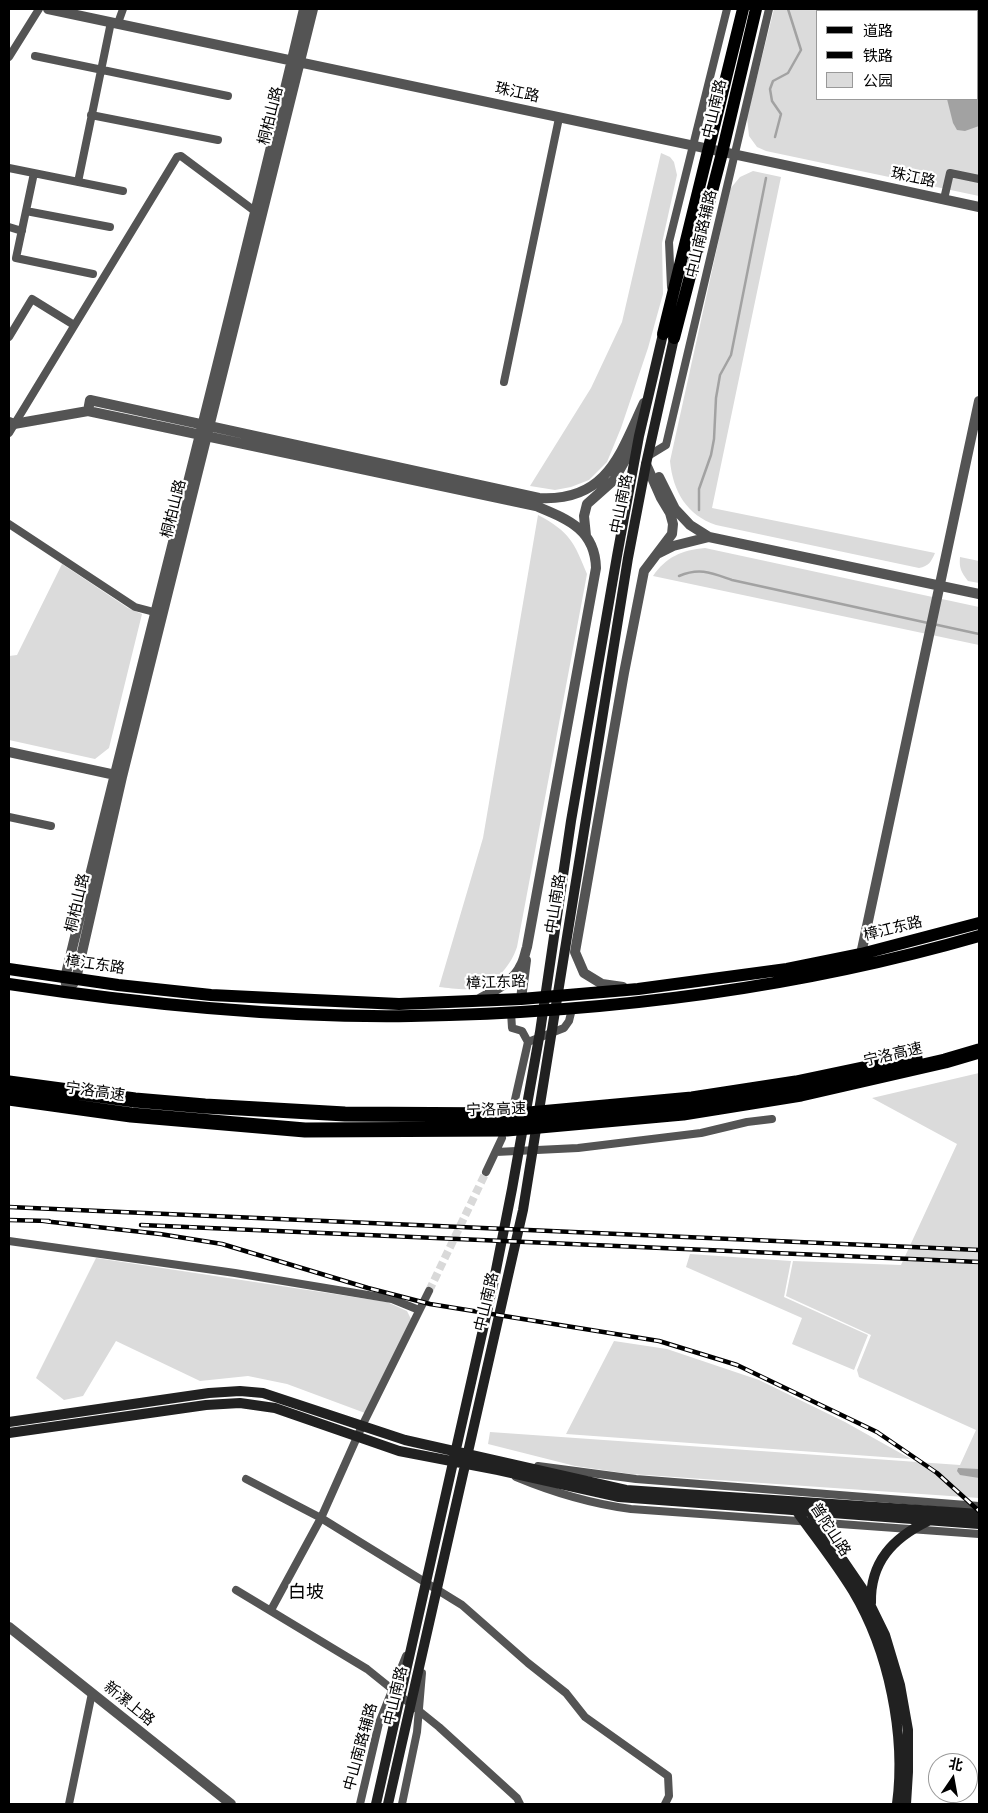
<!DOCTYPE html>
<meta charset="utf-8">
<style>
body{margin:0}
#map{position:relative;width:988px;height:1813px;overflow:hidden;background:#fff;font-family:Arial,"Noto Sans SC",sans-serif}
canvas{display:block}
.frame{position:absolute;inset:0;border:10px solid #000;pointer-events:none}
.legend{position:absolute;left:816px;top:10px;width:162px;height:90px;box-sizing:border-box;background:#fff;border:1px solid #999;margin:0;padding:6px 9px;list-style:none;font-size:15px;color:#000}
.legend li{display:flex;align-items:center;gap:10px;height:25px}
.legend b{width:25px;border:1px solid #999}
.north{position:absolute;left:928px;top:1753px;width:50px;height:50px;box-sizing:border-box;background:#fff;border:1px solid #999;border-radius:50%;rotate:12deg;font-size:14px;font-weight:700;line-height:20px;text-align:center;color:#000}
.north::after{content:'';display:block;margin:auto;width:18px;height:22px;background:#000;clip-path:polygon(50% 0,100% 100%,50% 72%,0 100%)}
</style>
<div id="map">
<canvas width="988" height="1813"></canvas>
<div class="frame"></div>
<ul class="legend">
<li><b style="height:6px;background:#000"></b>道路</li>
<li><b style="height:6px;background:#000"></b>铁路</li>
<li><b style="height:14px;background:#dbdbdb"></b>公园</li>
</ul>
<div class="north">北</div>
</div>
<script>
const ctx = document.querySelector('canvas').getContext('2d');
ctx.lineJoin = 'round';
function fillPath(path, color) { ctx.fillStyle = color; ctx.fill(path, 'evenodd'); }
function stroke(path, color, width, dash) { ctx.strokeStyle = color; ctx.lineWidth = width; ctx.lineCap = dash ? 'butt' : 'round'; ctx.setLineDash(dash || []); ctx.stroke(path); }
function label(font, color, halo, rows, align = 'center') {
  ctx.font = font + ' Arial,"Noto Sans SC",sans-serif'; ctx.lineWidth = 4.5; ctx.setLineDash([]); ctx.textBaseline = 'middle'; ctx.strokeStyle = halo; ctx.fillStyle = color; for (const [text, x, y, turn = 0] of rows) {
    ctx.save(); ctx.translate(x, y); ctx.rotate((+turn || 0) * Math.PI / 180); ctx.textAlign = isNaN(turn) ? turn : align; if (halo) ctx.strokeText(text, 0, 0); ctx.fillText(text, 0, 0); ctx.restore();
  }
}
fillPath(new Path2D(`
 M774,9H979V196L766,151L757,147L749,136L747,117ZM817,11H977V99H817Z
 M661,153L670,157L674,162L677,175L662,243L663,294L648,348L621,428L607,462L589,480L571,487L555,490L530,486L591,388L622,322Z
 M753,171L781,177L712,508L935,553C931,562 929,566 919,568L716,525C687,515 673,492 670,461L730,189L740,177Z
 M538,515C570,532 574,542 587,574L517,947C511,965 497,982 478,988C467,991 450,988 439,987L483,838Z
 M705,548L979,607V645L653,576C666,557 682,550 705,548Z
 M960,557L979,561V583L968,581C961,572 959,568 960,557Z
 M62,564L128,608L142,614L109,748L95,759L9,740V656L17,655Z
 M979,1073V1498L631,1474L575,1466L488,1444L490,1432L960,1465L976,1430L859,1377L857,1370L871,1335L786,1296L793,1261L901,1265L957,1144L872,1098Z
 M690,1254L791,1261L784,1297L868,1335L854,1370L792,1344L802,1318L686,1267Z
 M96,1258L387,1302L407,1311L411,1319L365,1413L287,1384L248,1376L200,1381L116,1341L83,1396L64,1400L36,1378Z
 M614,1341L667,1349L759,1380L845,1422L911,1459L566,1434Z`), '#dbdbdb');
fillPath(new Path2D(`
 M861,9H902L903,11H860Z
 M966,9H979V62H977V11Z
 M979,98V126L965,131L957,130L953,123L947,99Z
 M958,1468L979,1469V1478L960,1475L957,1471Z`), '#a2a2a2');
stroke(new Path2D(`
 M775,137L781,114L772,101L770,89L773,81L788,73L801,50L788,9
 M699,510V489L711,455L714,439L716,398L720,375L731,355L766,178
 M679,576C700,567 712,573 732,580L928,623
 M933,624L979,634`), '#a2a2a2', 2.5);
stroke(new Path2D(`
 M429,1291L486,1172`), '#d9d9d9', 8, [8, 4]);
stroke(new Path2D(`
 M118,23L123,9
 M35,56L228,96
 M9,57L39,9
 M91,115L218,140
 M9,168L123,191
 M34,173L16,258L93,274
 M78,182L111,22
 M944,199L950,173L979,179
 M26,211L110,227
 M9,227L22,231
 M671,287L669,242L727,9
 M9,337L32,299L74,325
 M504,382L559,118
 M9,433L177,157L181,156L256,212
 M648,456L666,445L769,9
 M9,524L135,607L154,612
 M9,817L51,826
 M511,1012L512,1028L522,1031L528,1042L564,1028L569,1021L572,1009
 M514,1104L528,1042
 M496,1152L578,1148L701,1133L747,1122L772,1119
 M486,1172L502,1138
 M9,1241L235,1273L392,1299L419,1310
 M538,1466L636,1479L979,1506
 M516,1477C552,1492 593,1504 631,1509L979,1534
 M246,1479L321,1518L462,1605L528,1663L566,1693L585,1717L668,1776L669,1796L665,1804
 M236,1590L367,1669L439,1727L517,1798L520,1804
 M271,1610L321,1518L362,1426L429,1291
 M69,1804L92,1693
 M360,1804L379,1723L406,1656
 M402,1804L417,1732L422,1673`), '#545454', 8);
stroke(new Path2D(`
 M48,9C359,74 669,140 979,207
 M88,411L90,400L539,498C607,502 620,454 644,403
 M9,422L14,424L88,411L536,506C567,519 595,529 596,568L527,947C525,953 524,960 521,965C514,982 493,991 478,1000
 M659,477L675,509L690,525L709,537L673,546L659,553
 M586,536L584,516L587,504L614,480L638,437
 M709,537L979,594
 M9,752L120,776
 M861,954L979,401
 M66,984L65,978C143,654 228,333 304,9
 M73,984L76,979L122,777L313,9
 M623,987L602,984L584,973L575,952L624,673L644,571L672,534L673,524L670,513L661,498L646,464
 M521,999L526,960
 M9,1627L231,1804`), '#545454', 10);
stroke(new Path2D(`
 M9,1422L209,1393L240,1391L263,1393L405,1440L626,1490L979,1514
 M9,1433L206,1405L240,1403L275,1408L399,1451L498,1470L619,1497L979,1524
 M798,1507L796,1510C815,1537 836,1563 853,1591C889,1651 906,1735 897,1804
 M808,1509L862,1588L885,1635L900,1685L908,1730V1772L906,1804
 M871,1603C870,1562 893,1538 928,1521
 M376,1804L493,1285L512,1189L540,1032L571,821L617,556L639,436L663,334
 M388,1804L523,1210L628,558L646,464L674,338`), '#212121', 10);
stroke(new Path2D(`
 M663,334L743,9
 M674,338L722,153L756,9
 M9,969L118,985L211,995L293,999L399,1004L521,999L638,989L787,969L861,954L979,923
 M9,984C141,1004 277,1018 411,1016C602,1013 795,989 979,936`), '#000', 12);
stroke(new Path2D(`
 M9,1083L135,1100L205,1106L345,1114L518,1115L692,1099L796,1083L915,1058
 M9,1098L131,1115L305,1130L507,1129L683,1113L801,1094L945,1061L979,1051`), '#000', 15);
const rail = new Path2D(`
 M9,1207L979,1250
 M9,1220L49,1221
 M43,1221L160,1234L222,1244L368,1288L430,1304L659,1341L737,1365L877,1432L937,1473L979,1511
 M141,1225L979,1262`);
stroke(rail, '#000', 4.5);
stroke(rail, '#fff', 2.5, [8]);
label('15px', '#000', '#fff', [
 ["珠江路",517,93,12],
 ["中山南路",715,109,-77],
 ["桐柏山路",271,116,-76],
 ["珠江路",913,178,12],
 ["中山南路辅路",702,234,-77],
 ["中山南路",622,504,-79],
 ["桐柏山路",174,509,-76],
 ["桐柏山路",78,903,-77],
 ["中山南路",556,904,-81],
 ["樟江东路",893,929,-14],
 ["樟江东路",95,965,8],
 ["樟江东路",496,983,-2],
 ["宁洛高速",893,1055,-13],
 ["宁洛高速",95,1092,8],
 ["宁洛高速",496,1110,-2],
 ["中山南路",487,1302,-77],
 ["普陀山路",830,1530,57],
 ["中山南路",396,1696,-77],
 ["新漯上路",129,1704,39],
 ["中山南路辅路",361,1747,-75]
]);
label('18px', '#000', '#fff', [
 ["白坡",306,1593]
]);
</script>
